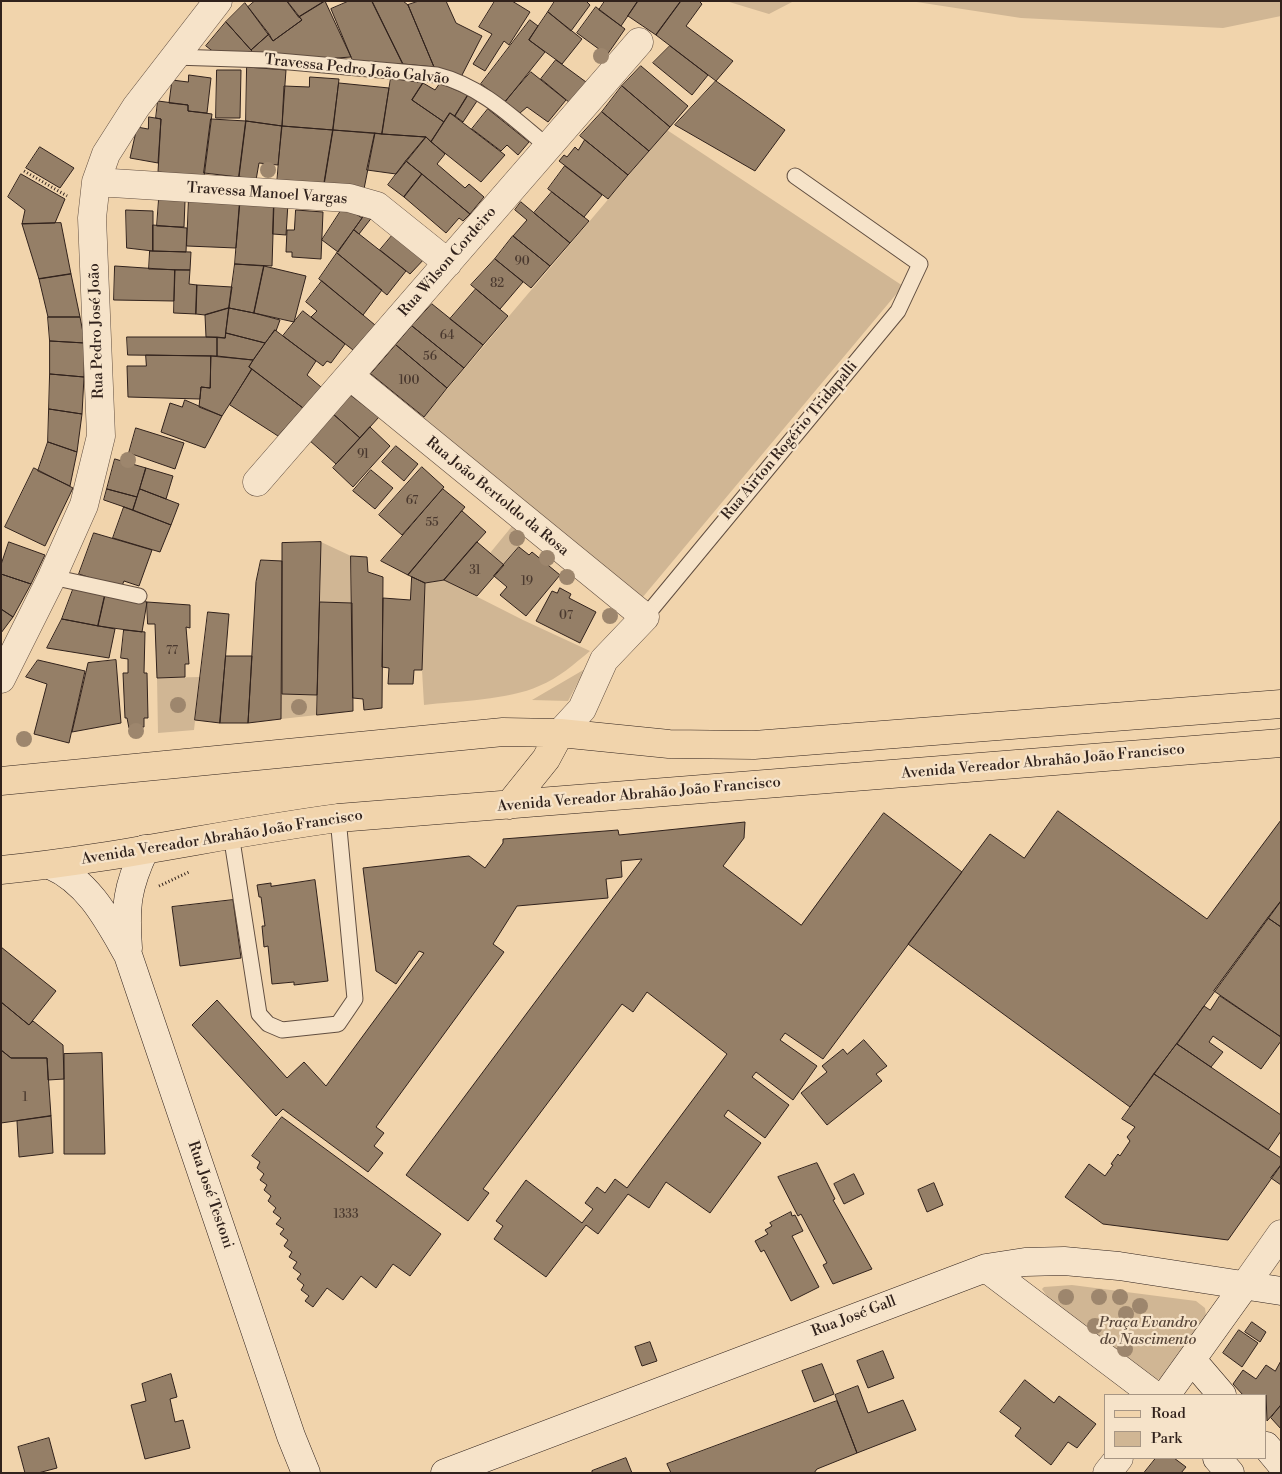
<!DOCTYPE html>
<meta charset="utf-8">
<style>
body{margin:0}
#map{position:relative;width:1282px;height:1474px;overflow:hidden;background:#f1d4ac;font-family:"Libre Bodoni",serif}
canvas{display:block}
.frame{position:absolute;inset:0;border:2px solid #31221c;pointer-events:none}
.legend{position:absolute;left:1104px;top:1394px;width:162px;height:65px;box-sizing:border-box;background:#f6e3c9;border:1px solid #a79684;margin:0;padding:6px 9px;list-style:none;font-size:15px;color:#31221c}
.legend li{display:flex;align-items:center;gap:10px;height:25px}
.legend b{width:25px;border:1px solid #a79684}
</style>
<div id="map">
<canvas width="1282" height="1474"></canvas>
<div class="frame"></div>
<ul class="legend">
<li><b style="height:6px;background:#f1d4ac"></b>Road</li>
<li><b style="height:14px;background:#d0b694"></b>Park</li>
</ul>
</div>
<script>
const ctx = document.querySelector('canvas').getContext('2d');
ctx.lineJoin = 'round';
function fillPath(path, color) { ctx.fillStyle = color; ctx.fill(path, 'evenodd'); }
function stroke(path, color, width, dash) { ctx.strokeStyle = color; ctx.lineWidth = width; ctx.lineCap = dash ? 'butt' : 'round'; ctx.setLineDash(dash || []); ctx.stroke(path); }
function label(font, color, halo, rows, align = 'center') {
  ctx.font = font + ' "Libre Bodoni",serif'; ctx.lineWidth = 4.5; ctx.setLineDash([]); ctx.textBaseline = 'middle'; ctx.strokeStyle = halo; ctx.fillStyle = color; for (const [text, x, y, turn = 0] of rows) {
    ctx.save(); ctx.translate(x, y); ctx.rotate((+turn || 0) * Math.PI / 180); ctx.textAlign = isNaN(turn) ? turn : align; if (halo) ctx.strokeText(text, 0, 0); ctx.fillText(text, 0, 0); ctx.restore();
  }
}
fillPath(new Path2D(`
 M726,1H794L769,14Z
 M910,1H1281V16L1223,28L1021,18Z
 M667,130L903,286L642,598L420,421Z
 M513,525L526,537L504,565L490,553Z
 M321,542L351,556L352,603L320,602Z
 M444,580L523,620L590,651C574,664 559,678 539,686C509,700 457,701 424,705L422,670L425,583Z
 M585,669L568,701L532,700Z
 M200,677L194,730L158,733L157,678Z
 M282,694L317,695V715L281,719Z
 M1072,1285L1196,1301L1205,1308L1206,1316L1161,1379L1152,1380L1051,1302L1042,1289L1044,1287Z`), '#d0b694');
const building = new Path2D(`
 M255,1H287L302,20L273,41L248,7Z
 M287,1H325L299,17Z
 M325,1L351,57L309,60L258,58L251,50L269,34L273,41L302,20L299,17Z
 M349,1H372L403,64H354L331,9Z
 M372,1H403L408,5L434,67L403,64Z
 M419,1H446L456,23L482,36L461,77L434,67L408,5Z
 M495,1H512L530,12L509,45L504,41L485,71L473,64L492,34L479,27Z
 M555,1H586L590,5L571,31L548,12Z
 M605,1H638L621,26L599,10Z
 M638,1H681L656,35L628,16Z
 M681,1H699L702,4L686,26L733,61L716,81L656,35Z
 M245,3L269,34L251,50L226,22Z
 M596,7L625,29L607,55L577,33Z
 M548,12L582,39L562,64L529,40Z
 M530,20L538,26L529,40L545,52L505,102L481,84Z
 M226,22L251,50L256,55L215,53L206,46Z
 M670,46L708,75L692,95L653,63Z
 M556,60L586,82L570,103L541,79Z
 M641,66L688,106L670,127L622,86Z
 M247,67L286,70L282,126L246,121Z
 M217,70H241L240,118H216Z
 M531,72L566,100L548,122L527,107L520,113L505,102Z
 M189,75L211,78L207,113L188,111V105L169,103L172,80L188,82Z
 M310,77L339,79L333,130L282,126L284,86L309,87Z
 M391,78L423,83L412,100L444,122L431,142L426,137L382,134Z
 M716,81L785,130L755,171L675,125Z
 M339,83L389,88L382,134L333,130Z
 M423,83L435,90L440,83L468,95L455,116L450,113L444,122L412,100Z
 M622,86L670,127L649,151L602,112Z
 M468,95L477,101L463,122L455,116Z
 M158,101L188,105V111L212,114L204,177L158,172L161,119L156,118Z
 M488,109L529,142L518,155L507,145L501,151L472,129Z
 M602,112L649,151L628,175L580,136Z
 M450,113L505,155L481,182L431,142Z
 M149,117L161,119L158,163L130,158L137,127L148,129Z
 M211,119L246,121L239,177L204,173Z
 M246,121L282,126L278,165L259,163L256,180L239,177Z
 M282,126L333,130L324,185L277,184Z
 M333,130L375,133L364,189L324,185Z
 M375,133L382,134L426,137L396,174L367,170Z
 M426,137L445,154L437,164L465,188L469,184L484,197L470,214L406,161Z
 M585,140L628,175L608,199L559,161L564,155L567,157L575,147L578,150Z
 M40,147L74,168L60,188L26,168Z
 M406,161L422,174L404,197L388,185Z
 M565,166L602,195L584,217L548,189Z
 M21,174L65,199L55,223L22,224L25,210L8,197Z
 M422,174L470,214L463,221L459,218L446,233L404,197Z
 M552,192L589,221L570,243L534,213Z
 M189,197L240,201L236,248L187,246Z
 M159,199L185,201L184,227L157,226Z
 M240,201L274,202L272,266L235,264Z
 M274,202L288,203L286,235L273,234Z
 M521,202L570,243L550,266L513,236L527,220L515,210Z
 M344,206L362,218L338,252L322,240Z
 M126,210L153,211V251L127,248Z
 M296,210L323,212L321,259L292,257V252H286L287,230H294Z
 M367,212L373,216L359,234L354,230Z
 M61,223L71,274L39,279L22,224Z
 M153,225L187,228L186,252L153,251Z
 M354,230L406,271L387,295L337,253Z
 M396,231L427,256L410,274L380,250Z
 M513,236L550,266L531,288L495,259Z
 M150,251L191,252L190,270L149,269Z
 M337,253L382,290L363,315L319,279Z
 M495,259L523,282L500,309L471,285Z
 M235,264L264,266L254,313L229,308Z
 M115,266L175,270L174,301L114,300Z
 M264,266L306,276L294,322L254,313Z
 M175,270H190L189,284L197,285L196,314L174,313Z
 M71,274L80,317H48L39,279Z
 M322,281L375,325L353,350L311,317L317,311L306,302Z
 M197,285L232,287L229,308L205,315L196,314Z
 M476,289L508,316L483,345L450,319Z
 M432,304L483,345L464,368L412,326Z
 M229,308L225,338L206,337L205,315Z
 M229,308L254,313L280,320L276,331L275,330L265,343L226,333Z
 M303,311L345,344L331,363L327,361L323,366L283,336Z
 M48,317H80L85,343L50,341Z
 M412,326L464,368L447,388L396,345Z
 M275,330L316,361L307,375L321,387L303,408L249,367Z
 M226,333L265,343L253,360L217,356V337L225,338Z
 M127,337H217V356L128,355Z
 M50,341L85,343L84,377L50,374Z
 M396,345L447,388L424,417L371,374Z
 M146,355L211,356L210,388L201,387L200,399L128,397L127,366H146Z
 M211,356L253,360L249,367L252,369L222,416L199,407L201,387L210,388Z
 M252,369L303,408L278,436L230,405Z
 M50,374L84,377L82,414L49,409Z
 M349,394L379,417L360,438L332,413Z
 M185,400L222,416L205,448L161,432L170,403L182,407Z
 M49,409L82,414L77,452L48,442Z
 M332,413L360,438L336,464L309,440Z
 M370,427L390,446L353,487L333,468Z
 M136,428L184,443L175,469L129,453Z
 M48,442L77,452L70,486L38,471Z
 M396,446L418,464L404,481L382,462Z
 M115,459L146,468L137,497L107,489Z
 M422,467L444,487L402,535L379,515Z
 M34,468L73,488L45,546L5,527Z
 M146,468L173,476L166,499L140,489Z
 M371,470L393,488L375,509L353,491Z
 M107,489L137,497L133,510L104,500Z
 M140,489L179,504L171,525L133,510Z
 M443,489L465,507L408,575L381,561Z
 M124,507L171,525L160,552L113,538Z
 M462,511L486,532L477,542L444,580L425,583L408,575Z
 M94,533L152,550L139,586L124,581L121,588L79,574Z
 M9,542L45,555L31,584L1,574V565Z
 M321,542L317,695L282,694V543Z
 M477,542L504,565L477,596L444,580Z
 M519,547L529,555L532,552L560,575L526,616L500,595L507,587L494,576Z
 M351,556L367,557L368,572L383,577L382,708L364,710L363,699L353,698Z
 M261,560L282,561L281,719L248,723L256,582Z
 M1,574L31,584L13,617L1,609Z
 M412,577L425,583L422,670H414L413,684H388L389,668L382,667L383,598L410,600Z
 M74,587L105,595L98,626L62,619Z
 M560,588L571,594L569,598L596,612L580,643L536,621L552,591L557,593Z
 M105,595L147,602L142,632L98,626Z
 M147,602L190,605V628L186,627L189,664H185V677L157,678L155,624H148Z
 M320,602L352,603L353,711L317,715Z
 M1,609L13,617L1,633Z
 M208,612L229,614L220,723L195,720Z
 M62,619L115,629L109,658L47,648Z
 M124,630L145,632L144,673H147L148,718H144V727L129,728L127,718H125L123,673H128V659L121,658Z
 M226,656H252L248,723H220Z
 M38,660L85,671L69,743L34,734L47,684L26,677Z
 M116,660L121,723L72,732L88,663Z
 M1058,811L1207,919L1281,820V901L1130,1107L908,944L990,834L1024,858Z
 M884,813L962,872L823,1059L785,1033L780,1040L817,1066L793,1100L756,1072L752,1077L789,1105L765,1138L728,1110L724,1116L761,1143L710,1213L666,1182L649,1208L628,1194L598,1234L586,1225L546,1277L494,1239L503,1226L496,1221L526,1180L582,1223L593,1209L585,1203L597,1187L605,1193L615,1179L627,1188L727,1054L647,992L633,1012L622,1004L483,1189L489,1193L468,1221L406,1175L642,859L621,861L622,877L606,879L608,898L517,906L493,944L504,952L376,1127L384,1133L374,1146L383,1153L368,1172L283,1109L276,1116L192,1025L217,1000L287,1078L304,1062L326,1086L424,953L419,951L396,984L376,971L363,868L469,856L485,868L503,843V839L618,830L619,835L745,822L744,838L723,866L801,925Z
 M315,880L328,981L294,985V982L272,984L268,946L264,947L262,926H265L261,897H259L257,885L271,883V886Z
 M233,900L241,958L180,966L172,907Z
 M1281,901V927L1268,918Z
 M1268,918L1281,927V1037L1214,991Z
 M1,947L56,991L29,1025L1,1002Z
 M1220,996L1281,1037V1041L1261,1069L1213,1036L1209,1042L1223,1052L1211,1067L1177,1044L1204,1006L1210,1010Z
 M1,1002L29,1025L33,1021L63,1045L64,1079L48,1080L47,1058H11L1,1050Z
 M864,1040L887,1066L876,1074L882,1081L827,1125L801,1093L827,1072L822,1066L843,1049L847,1054Z
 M1177,1044L1281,1115V1131L1268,1150L1154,1074Z
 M1,1050L11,1058H47L51,1116L1,1123Z
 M102,1053L105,1154H64V1054Z
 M1154,1074L1281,1158V1165L1228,1240L1103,1224L1065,1197L1089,1164L1105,1176L1113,1165L1111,1164L1118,1154L1120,1156L1130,1141L1127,1137L1135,1127L1122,1119Z
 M51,1116L53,1153L19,1157L17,1121Z
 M282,1117L441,1234L410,1276L393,1264L376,1288L361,1276L343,1300L327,1288L313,1307L305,1301L309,1296L301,1290L304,1285L297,1279L301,1274L293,1268L297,1262L289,1257L292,1252L284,1246L288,1240L280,1234L284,1229L276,1224L281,1218L273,1212L276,1208L268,1201L271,1196L264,1190L267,1185L260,1180L264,1174L257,1168L260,1162L252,1156Z
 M817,1163L835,1199L833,1200L872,1269L833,1284L823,1265L827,1263L801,1214L798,1216L778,1177Z
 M1281,1165V1185L1271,1178Z
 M854,1174L864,1194L844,1204L834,1184Z
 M934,1183L943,1205L927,1212L918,1190Z
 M791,1212L792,1216L795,1215L803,1231L792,1236L819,1287L791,1301L764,1250L761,1252L755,1241L768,1234L765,1230L772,1226L770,1223Z
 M1252,1322L1266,1332L1260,1342L1245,1332Z
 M1239,1330L1258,1343L1242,1367L1223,1353Z
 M650,1342L657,1361L642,1366L635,1347Z
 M883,1351L894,1378L868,1388L857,1361Z
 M1281,1361V1405L1267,1421L1266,1395H1243L1233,1384L1243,1370L1256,1379L1266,1365L1275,1371Z
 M822,1364L834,1394L814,1402L802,1371Z
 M171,1374L177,1397L170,1399L175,1422L183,1420L190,1448L145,1459L131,1405L146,1401L142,1384Z
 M1025,1380L1054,1403L1059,1396L1096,1424L1077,1448L1068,1442L1051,1465L1015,1436L1021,1428L1000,1412Z
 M858,1386L868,1413L903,1400L916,1430L857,1453L835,1395Z
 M837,1401L857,1453L817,1469L814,1473H671L667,1464Z
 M1281,1405V1429L1271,1418Z
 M49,1438L57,1468L38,1473H25L18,1447Z
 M626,1458L632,1473H592V1471Z
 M1156,1458H1174L1186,1467L1181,1473H1144Z`);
fillPath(building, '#957f67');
stroke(building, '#31221c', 1);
const lane = new Path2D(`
 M174,57L267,60L437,75C481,86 513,118 547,146
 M52,577L139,596
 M645,617L898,311L920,264L795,176
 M231,834L259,1014L268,1024L282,1030L338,1024L355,999L338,818`);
const street = new Path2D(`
 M96,182L349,198L377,206L448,263
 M350,376L645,617L604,660L582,709L560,733
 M257,482L639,42
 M1,679L52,577L84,505L101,436L92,218L96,182L106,154L136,107L218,1
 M1245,1285L1281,1234
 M1107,1473L1119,1458`);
const secondary = new Path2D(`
 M50,865C89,882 108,920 128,955L291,1436L306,1473
 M128,948C125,906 127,887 145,849
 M986,1268L1154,1395
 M1192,1360L1222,1395
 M1166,1395L1245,1285
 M1266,1446L1281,1464
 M1217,1458L1230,1473
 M445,1473L986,1268L1025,1262L1064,1261L1119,1266L1281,1291`);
const primary = new Path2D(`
 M1,781L503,732L560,733L669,744L754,745L1281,704
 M509,805L546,759L560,733
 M1,870C114,859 225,833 338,818L1281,743`);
stroke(lane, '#614e40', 17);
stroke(street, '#614e40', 29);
stroke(secondary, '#31221c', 29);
stroke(primary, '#31221c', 29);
stroke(new Path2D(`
 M24,171L67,196
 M159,886L189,872`), '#31221c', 3, [1, 2.5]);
stroke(lane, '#f6e3c9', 15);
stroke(street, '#f6e3c9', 28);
stroke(secondary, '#f6e3c9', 28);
stroke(primary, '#f1d4ac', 28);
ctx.fillStyle = '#9d866d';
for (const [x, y] of [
 [601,56],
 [268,170],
 [128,460],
 [517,538],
 [547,558],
 [567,577],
 [610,616],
 [178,705],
 [299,707],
 [136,731],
 [24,739],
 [1066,1297],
 [1099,1297],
 [1120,1297],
 [1140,1306],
 [1126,1314],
 [1095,1326],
 [1125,1349]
]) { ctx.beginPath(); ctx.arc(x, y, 8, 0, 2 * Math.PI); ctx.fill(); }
label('12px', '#4a392f', null, [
 ["90",522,262],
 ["82",497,284],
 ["64",447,336],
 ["56",430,357],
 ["100",409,381],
 ["91",363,455],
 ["67",412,501],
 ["55",432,523],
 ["31",475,571],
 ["19",527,582],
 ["07",566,616],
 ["77",172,651],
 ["1",25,1098],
 ["1333",346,1215]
]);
label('15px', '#31221c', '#f6e3c9', [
 ["Travessa Pedro João Galvão",357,70,6],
 ["Travessa Manoel Vargas",267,194,4],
 ["Rua Wilson Cordeiro",448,262,-49],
 ["Rua Pedro José João",97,331,-92],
 ["Rua Airton Rogério Tridapalli",790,441,-50],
 ["Rua João Bertoldo da Rosa",497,497,39],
 ["Avenida Vereador Abrahão João Francisco",1043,762,-5],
 ["Avenida Vereador Abrahão João Francisco",639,795,-5],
 ["Avenida Vereador Abrahão João Francisco",222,838,-9],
 ["Rua José Testoni",210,1195,71],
 ["Rua José Gall",854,1317,-21]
]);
label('italic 15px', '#59473a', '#f6e3c9', [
 ["Praça Evandro",1148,1323],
 ["do Nascimento",1148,1340]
]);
</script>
